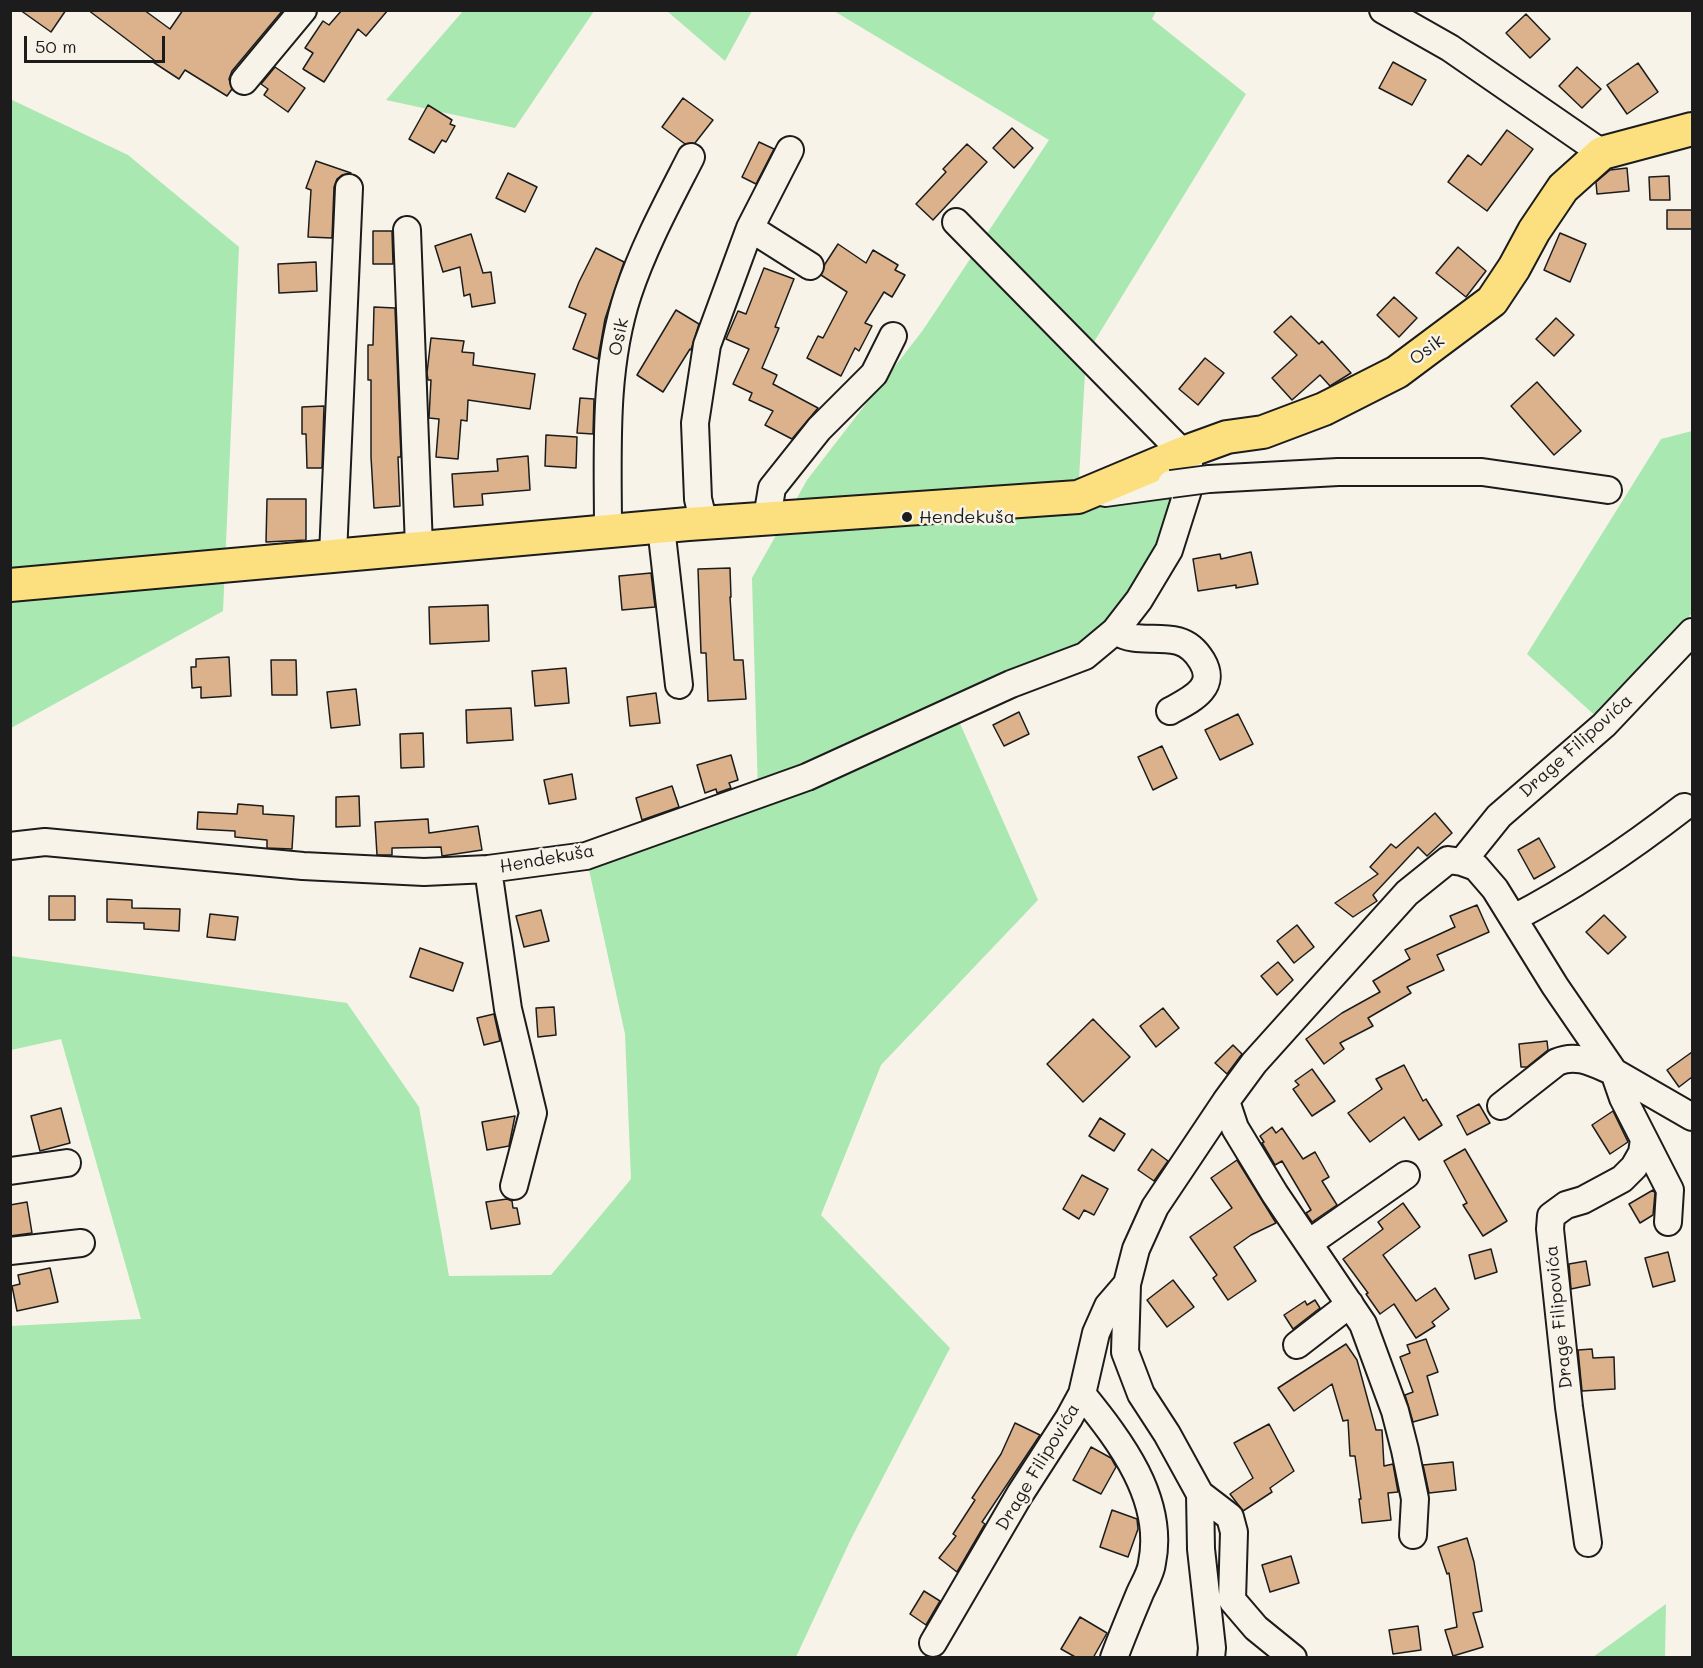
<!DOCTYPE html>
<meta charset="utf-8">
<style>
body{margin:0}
#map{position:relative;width:1703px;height:1668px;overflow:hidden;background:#f7f3e8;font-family:Mali,sans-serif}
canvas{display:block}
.frame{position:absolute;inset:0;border:12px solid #1c1c1c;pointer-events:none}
.scale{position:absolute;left:24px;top:36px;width:141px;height:27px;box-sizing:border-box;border:3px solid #1c1c1c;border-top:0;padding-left:8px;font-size:18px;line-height:21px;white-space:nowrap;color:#1c1c1c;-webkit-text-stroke:4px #f7f3e8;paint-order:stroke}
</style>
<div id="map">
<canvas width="1703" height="1668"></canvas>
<div class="frame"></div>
<div class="scale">50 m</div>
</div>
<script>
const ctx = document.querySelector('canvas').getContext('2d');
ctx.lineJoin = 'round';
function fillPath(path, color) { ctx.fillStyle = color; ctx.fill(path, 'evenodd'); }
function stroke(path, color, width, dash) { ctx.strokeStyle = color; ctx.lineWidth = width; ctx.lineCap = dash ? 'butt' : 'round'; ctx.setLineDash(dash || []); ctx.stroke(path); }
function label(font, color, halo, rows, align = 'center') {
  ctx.font = font + ' Mali,sans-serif'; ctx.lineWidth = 5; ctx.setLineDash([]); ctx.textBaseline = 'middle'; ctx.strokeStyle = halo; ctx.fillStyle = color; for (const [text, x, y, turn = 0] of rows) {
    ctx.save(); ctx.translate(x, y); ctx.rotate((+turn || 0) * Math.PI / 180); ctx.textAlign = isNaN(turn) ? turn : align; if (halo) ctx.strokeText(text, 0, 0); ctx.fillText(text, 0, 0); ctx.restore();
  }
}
fillPath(new Path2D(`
 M463,11H594L515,128L386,100Z
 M667,11H752L725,61Z
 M834,11H1156L1152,19L1246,94L1086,355L1078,497L1188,490L1115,631L954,710L1038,900L881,1065L821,1215L950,1348L851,1539L796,1657L11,1658V1326L141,1319L61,1039L11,1050V956L347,1003L419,1107L449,1276L551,1275L631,1179L625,1034L586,856L758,794L752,578L807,480L923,330L1049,140Z
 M10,99L128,155L239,247L223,611L11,728Z
 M1692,431V613L1601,721L1527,654L1661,439Z
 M1666,1604L1665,1657H1593Z`), '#a9e8b0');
const building = new Path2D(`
 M20,10H66L51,32Z
 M88,10H144L170,29L183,10H283L232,71L229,79L232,89L227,96L185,70L179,79L153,62L154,60Z
 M342,10H388L366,36L358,29L324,82L303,69L313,53L305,48L323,21L329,25Z
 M1526,14L1550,39L1530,58L1506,33Z
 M1393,62L1426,80L1412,105L1379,88Z
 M1638,63L1658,92L1627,114L1607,85Z
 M275,67L305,88L288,112L264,95L268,89L261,84Z
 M1577,67L1601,89L1582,108L1559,86Z
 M683,98L713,120L695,143L685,144L662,127Z
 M428,105L452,120L450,124L455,126L446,142L442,140L434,153L409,139Z
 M1012,128L1033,148L1014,168L993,148Z
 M1507,130L1533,149L1487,211L1448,182L1468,155L1481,165Z
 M759,142L774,149L756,184L742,177Z
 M967,144L987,162L933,220L916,204L946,172L943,169Z
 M316,161L351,173L342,175L337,179L334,187L332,238L308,237L311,190L306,188Z
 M1627,168L1629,191L1597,194L1596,182L1610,170Z
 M508,173L537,187L525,212L496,198Z
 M1669,176L1670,200H1650L1649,177Z
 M1667,210H1692V229H1667Z
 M373,231H392L393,264H373Z
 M1560,233L1586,244L1570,282L1544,270Z
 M471,234L483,273L491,272L495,303L472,307L470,294L464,296L460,267L443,272L435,246Z
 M838,244L866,263L873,250L898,265L895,270L905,275L892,297L884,292L865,323L872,326L859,351L855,348L841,376L807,358L818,336L823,338L847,292L821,275L825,264Z
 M1458,247L1486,271L1466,297L1436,273Z
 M596,248L624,262L605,319L598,359L573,349L586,314L569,307L579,282Z
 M316,262L317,291L279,293L278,264Z
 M764,268L794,279L775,327L779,328L762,368L777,375L773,384L818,408L792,439L765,425L773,411L749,400L752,393L733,384L749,349L726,339L738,311L746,314Z
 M1394,297L1417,318L1399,337L1377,315Z
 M374,307L395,308L401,457H398L400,506L374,508L371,457V380H368V345H373Z
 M676,310L699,324L691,350L690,349L663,392L637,375Z
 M1291,316L1319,344L1322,341L1351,373L1330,386L1320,375L1292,400L1272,378L1297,355L1274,332Z
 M1556,318L1574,335L1554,356L1536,339Z
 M431,338L464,341L462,352L474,353L473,365L535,374L530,409L468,400L467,421L461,420L458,459L436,457L439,419L429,418L431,380H428L427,373Z
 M1205,358L1224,373L1198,405L1179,389Z
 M1537,382L1581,431L1554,455L1511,406Z
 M580,398L594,399L593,434L577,433Z
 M324,406L322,468H307L306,434H302V407Z
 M546,435L577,437L576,468L545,466Z
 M528,456L530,490L482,494L483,505L454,507L452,474L498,471L497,459Z
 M267,499H306V540L266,542Z
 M1251,552L1258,584L1236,588V585L1198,591L1193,559L1220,554L1221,559Z
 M730,568L731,597H730L734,660H743L746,699L708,701L706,653H701L698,569Z
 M651,573L655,607L622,610L619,576Z
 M488,605L489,641L430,644L429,607Z
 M229,657L231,696L201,698V687L192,688L191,667H196V659Z
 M271,660H296L297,695H272Z
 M566,668L569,703L535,706L532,671Z
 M356,689L360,725L331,728L327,692Z
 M656,693L660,723L630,726L627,697Z
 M511,708L513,740L467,743L466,710Z
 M1019,712L1029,734L1004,746L993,725Z
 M1238,714L1253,744L1220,760L1205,730Z
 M423,733L424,767L401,768L400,734Z
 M1162,746L1177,778L1153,790L1138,757Z
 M731,755L738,780L729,783L731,788L717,793L716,789L705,793L697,765Z
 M572,774L576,799L549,804L544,780Z
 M672,786L679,807L642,820L636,798Z
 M359,796L360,826L336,827V797Z
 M238,804L263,806V814L294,816L292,849L267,848V840L235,837V831L197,829L198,812L237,814Z
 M1435,813L1452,833L1427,856L1418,847L1373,895L1377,901L1353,917L1335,903L1378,874L1370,867L1391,844L1396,848Z
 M428,819L429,833L478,826L482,850L442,856L441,847L392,848V855H377L375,822Z
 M1539,838L1555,867L1534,879L1518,850Z
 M49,896H75V920H49Z
 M107,899L132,900V908L180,909L179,931L144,929V923L107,922Z
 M1477,905L1489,932L1437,955L1444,970L1407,987L1411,993L1368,1018L1373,1026L1340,1043L1344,1049L1324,1064L1306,1039L1342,1013L1380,992L1373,981L1410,959L1405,950L1455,927L1450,916Z
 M541,910L549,941L524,947L516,916Z
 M210,914L238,917L235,940L207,937Z
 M1604,915L1626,937L1608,954L1586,932Z
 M1297,925L1314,947L1294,963L1277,941Z
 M420,948L463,963L453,991L410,977Z
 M1278,962L1293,980L1277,995L1261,976Z
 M554,1007L556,1035L538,1037L536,1008Z
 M1163,1008L1179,1028L1156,1047L1140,1026Z
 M494,1014L500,1041L484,1045L477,1018Z
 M1093,1019L1130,1057L1083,1102L1047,1064Z
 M1547,1041L1548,1050L1527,1067H1521L1519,1044Z
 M1233,1045L1242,1054L1227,1074L1215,1063Z
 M1692,1052V1077L1679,1087L1667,1070Z
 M1404,1065L1423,1101L1426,1099L1442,1125L1419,1140L1404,1117L1370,1142L1348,1113L1382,1089L1376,1079Z
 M1312,1069L1335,1101L1312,1116L1293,1089L1299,1085L1295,1081Z
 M1479,1104L1490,1123L1467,1135L1457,1116Z
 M61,1108L70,1143L40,1151L31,1116Z
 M1613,1111L1628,1142L1610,1154L1592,1125Z
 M515,1116L509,1146L487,1150L482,1122Z
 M1100,1118L1125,1134L1114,1151L1089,1136Z
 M1272,1127L1276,1133L1282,1128L1303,1159L1315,1152L1329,1177L1322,1181L1337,1205L1312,1222L1306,1213L1311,1210L1282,1161L1275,1165L1262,1143L1264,1142L1260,1136Z
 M1152,1149L1168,1161L1154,1181L1138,1170Z
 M1465,1149L1507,1221L1483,1236L1463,1205L1467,1203L1444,1161Z
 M1237,1160L1276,1223L1251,1235L1234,1247L1256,1281L1228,1300L1213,1278L1217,1275L1190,1237L1232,1208L1211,1178Z
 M1082,1175L1108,1189L1094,1215L1084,1210L1079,1219L1063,1209Z
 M1653,1190L1655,1193L1653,1215L1640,1223L1629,1204Z
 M507,1199L512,1201L513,1208H517L520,1224L491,1229L486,1202Z
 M27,1202L32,1233L10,1236V1205Z
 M1403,1203L1420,1227L1383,1255L1416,1301L1435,1288L1449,1309L1432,1322L1435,1326L1416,1338L1394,1304L1380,1314L1366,1294L1368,1293L1343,1259L1383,1229L1378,1222Z
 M1491,1249L1497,1272L1475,1279L1469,1255Z
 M1668,1252L1675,1281L1653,1287L1645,1258Z
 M1586,1261L1590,1285L1571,1289L1569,1264Z
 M50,1268L58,1302L17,1311L12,1286L20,1284L18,1275Z
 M1173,1280L1194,1307L1167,1327L1147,1300Z
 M1315,1300L1320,1308L1293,1329L1284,1315L1305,1301L1307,1305Z
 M1426,1339L1438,1372L1427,1376L1438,1415L1413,1422L1405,1395L1413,1392L1400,1357L1410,1353L1407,1345Z
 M1346,1344L1357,1360L1376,1430H1382L1384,1466L1393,1464L1398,1492L1388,1493L1391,1520L1362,1523L1359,1499H1361L1355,1456H1350L1348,1420L1343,1421L1332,1384L1294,1411L1278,1388Z
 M1592,1349L1593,1358L1614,1357L1615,1389L1582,1391L1578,1350Z
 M1015,1423L1040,1435L982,1522L985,1524L957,1572L939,1558L956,1536L953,1534L975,1500L972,1498L1001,1454Z
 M1269,1424L1294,1471L1270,1488L1272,1492L1243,1511L1230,1494L1253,1478L1234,1443Z
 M1091,1447L1111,1458L1116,1467L1101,1494L1073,1480Z
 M1453,1462L1456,1490L1429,1493L1423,1465Z
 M1112,1510L1137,1519L1138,1529L1128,1557L1100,1547Z
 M1467,1538L1474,1562L1482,1611L1473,1613L1483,1647L1453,1656L1445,1630L1457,1627L1449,1573L1447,1574L1438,1547Z
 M1291,1556L1299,1583L1270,1592L1262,1565Z
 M924,1591L940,1601L926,1625L910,1614Z
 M1080,1617L1107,1633L1093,1658H1077L1061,1649Z
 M1418,1626L1421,1650L1393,1654L1389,1630Z`);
fillPath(building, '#dbb28c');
stroke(building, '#1c1c1c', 1.5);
const minor = new Path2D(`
 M1383,10L1450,48L1602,153
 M244,81L303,10
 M956,222L1183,453
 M750,228L810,266
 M407,230L419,547
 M1209,479L1338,472H1482L1608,490
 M1105,493L1171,484
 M767,518L772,488L819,429L874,374L893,336
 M704,523L698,499L695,423L707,345L750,228L790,150
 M661,527L679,685
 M608,531C608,452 603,370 628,294C644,246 668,202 691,157
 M333,555L349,188
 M1115,631C1137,644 1155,635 1178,641C1189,644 1196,651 1202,661C1218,688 1190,700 1170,711
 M10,846L45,842L303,866L424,872L488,869L586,856L807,777L1011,684L1085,656L1115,631L1139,600L1169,550L1188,490L1189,462
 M1462,862L1499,816L1604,725L1692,632
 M488,869L508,1009L533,1113L514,1186
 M1514,918C1574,887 1631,848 1684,807
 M1226,1101L1235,1128L1275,1194L1363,1324L1395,1411L1405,1450L1415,1499L1413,1535
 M1501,1106L1557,1062C1577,1053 1595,1064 1614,1072L1623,1098L1644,1139L1642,1153L1634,1167L1622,1179L1583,1200L1566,1205L1551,1216L1550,1229L1569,1407L1588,1543
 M1644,1139L1670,1190L1668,1222
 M10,1171L67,1163
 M1309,1243L1406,1175
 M10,1251L81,1243
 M1297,1345L1350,1304
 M1082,1394C1120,1441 1165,1499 1152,1563C1151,1573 1144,1584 1140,1593C1131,1615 1122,1636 1114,1658
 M1200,1494L1230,1517L1234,1532L1232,1600L1256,1628L1293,1658
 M933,1643L1020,1494L1069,1418L1082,1394L1096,1333L1108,1306L1127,1284
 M1211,1658L1212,1648L1201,1549L1200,1494L1167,1434L1141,1394L1125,1352L1127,1284L1136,1249L1155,1207L1226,1101L1254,1063L1407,893L1448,860L1462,862L1476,867L1495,889L1555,986L1614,1072L1692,1117`);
const major = new Path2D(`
 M10,585L688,524L1078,497L1183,453L1227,437L1263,432L1324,409L1397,372L1492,301L1514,268L1534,231L1563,188L1602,153L1692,129`);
stroke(minor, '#1c1c1c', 30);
stroke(major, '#1c1c1c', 36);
stroke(minor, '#f7f3e8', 26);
stroke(major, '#fce080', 32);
const minorBridge = new Path2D(`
 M1171,484L1209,479`);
stroke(minorBridge, '#1c1c1c', 30, []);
stroke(minorBridge, '#f7f3e8', 26);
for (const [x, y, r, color] of [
 [907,517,6,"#1c1c1c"]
]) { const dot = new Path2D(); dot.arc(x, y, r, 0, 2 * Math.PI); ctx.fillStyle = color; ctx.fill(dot); stroke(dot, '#f7f3e8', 2); }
label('18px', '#1c1c1c', '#f7f3e8', [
 ["Osik",619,337,-78],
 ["Osik",1427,350,-37],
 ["Drage Filipovića",1576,746,-42],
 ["Hendekuša",547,859,-10],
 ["Drage Filipovića",1559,1317,-96],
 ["Drage Filipovića",1038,1467,-59]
]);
label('18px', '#1c1c1c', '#f7f3e8', [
 ["Hendekuša",919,517]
], 'left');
</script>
